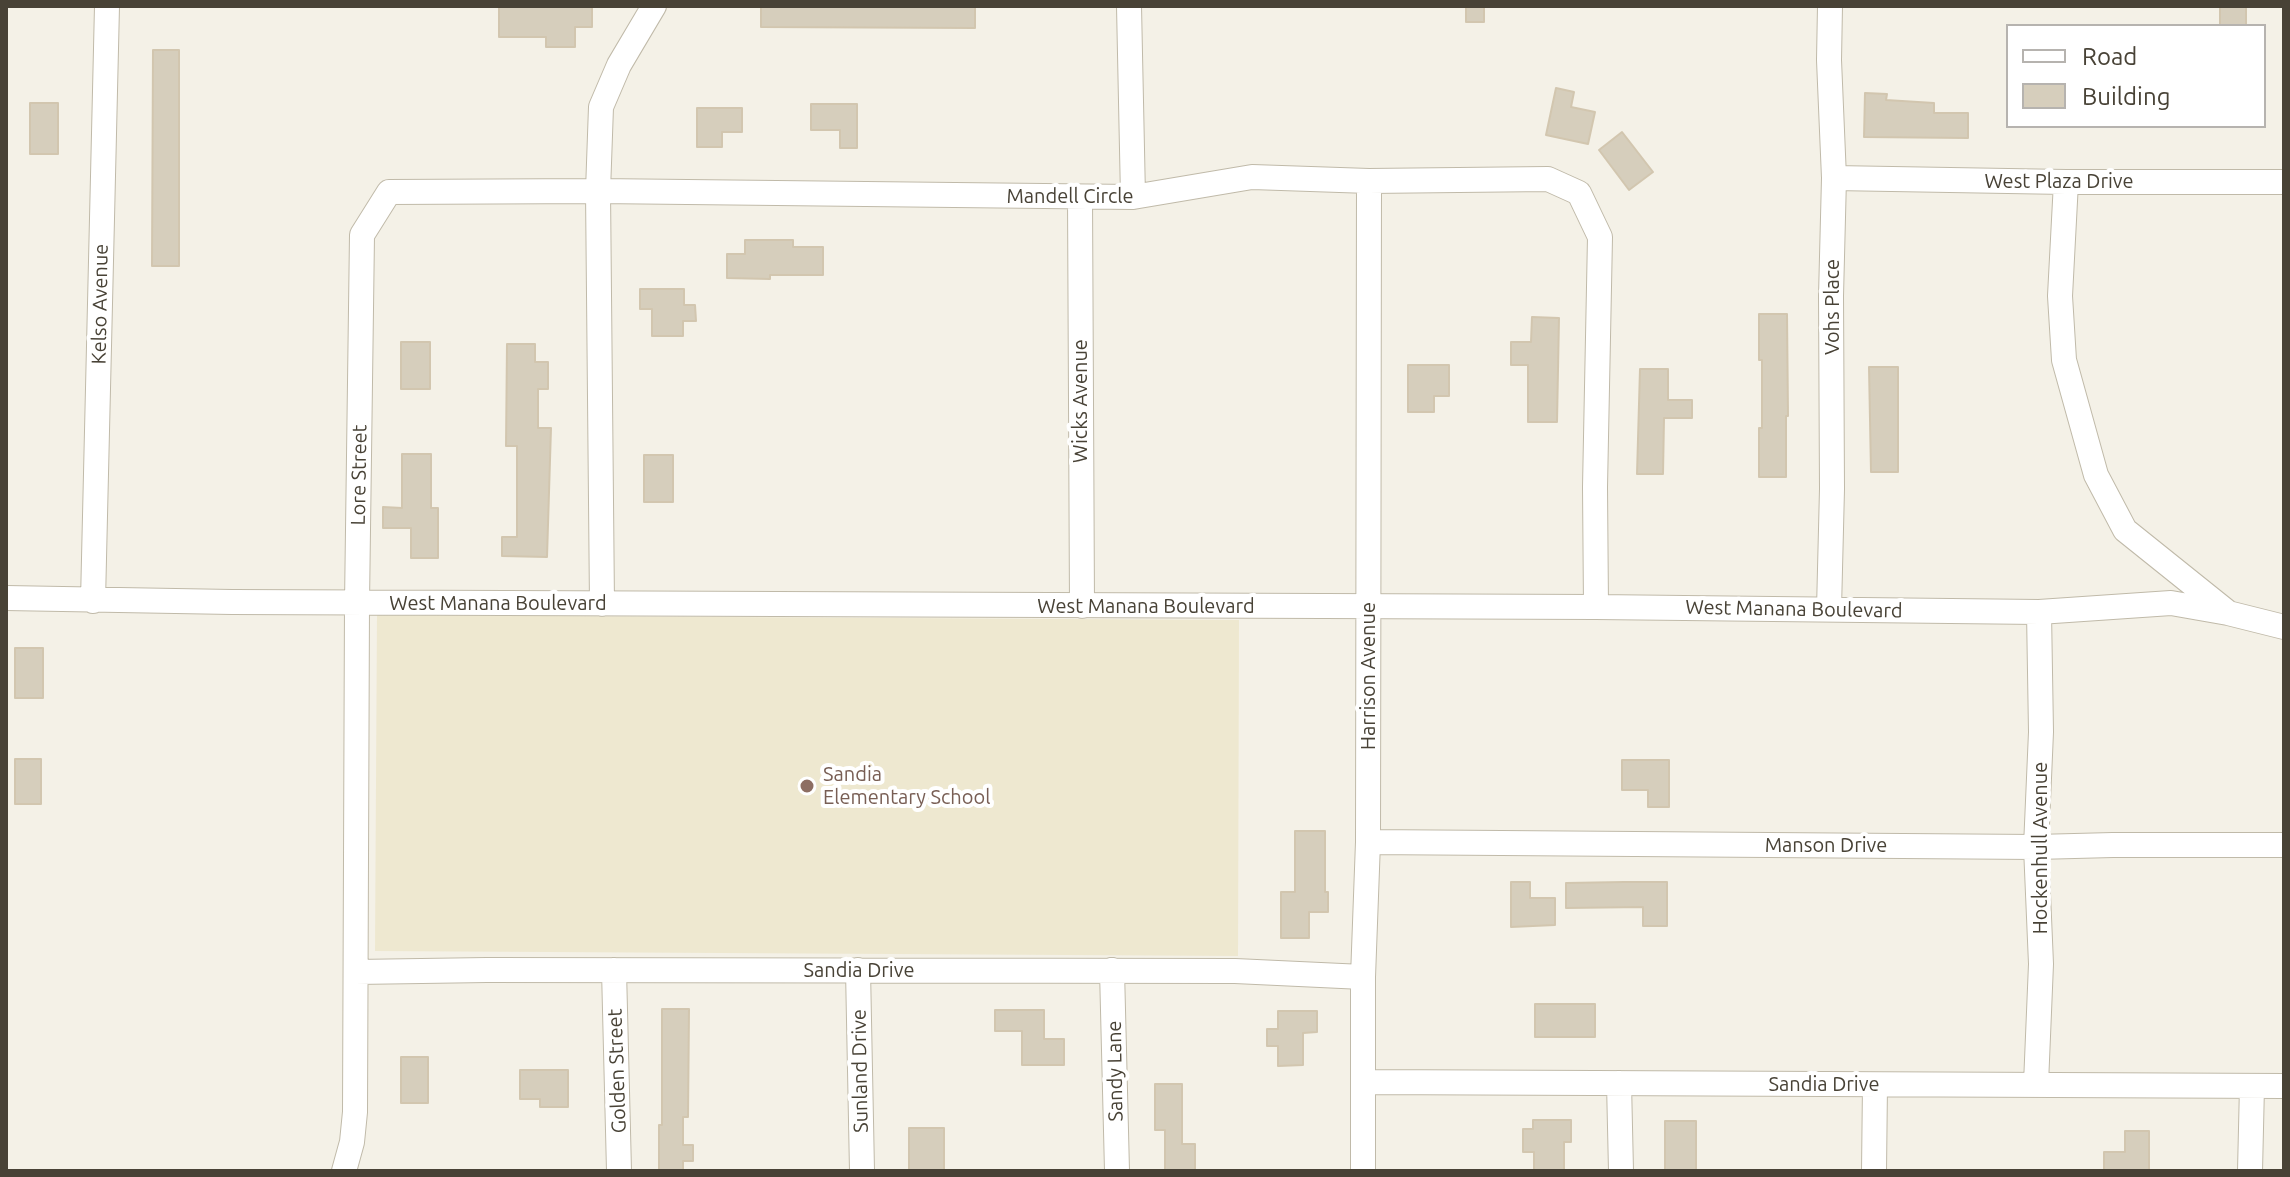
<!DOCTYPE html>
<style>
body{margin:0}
#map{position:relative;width:2290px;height:1177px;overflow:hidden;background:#f4f1e7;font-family:Ubuntu,sans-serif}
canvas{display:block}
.frame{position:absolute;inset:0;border:8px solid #484236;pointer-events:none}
.legend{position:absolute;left:2006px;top:24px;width:260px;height:104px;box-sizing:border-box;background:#fff;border:2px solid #b6b3af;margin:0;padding:10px 14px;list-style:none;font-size:24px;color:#484236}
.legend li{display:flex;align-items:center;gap:16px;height:40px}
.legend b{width:40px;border:2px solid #b6b3af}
</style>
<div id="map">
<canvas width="2290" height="1177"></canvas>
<div class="frame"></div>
<ul class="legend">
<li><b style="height:10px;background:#fff"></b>Road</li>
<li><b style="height:22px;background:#d6cebc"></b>Building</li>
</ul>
</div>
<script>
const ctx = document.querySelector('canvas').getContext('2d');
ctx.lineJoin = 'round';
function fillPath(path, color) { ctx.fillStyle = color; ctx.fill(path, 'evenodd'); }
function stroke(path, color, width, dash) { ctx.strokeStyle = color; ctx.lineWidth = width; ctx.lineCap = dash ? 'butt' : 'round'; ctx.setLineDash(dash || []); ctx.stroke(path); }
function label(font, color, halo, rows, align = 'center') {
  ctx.font = font + ' Ubuntu,sans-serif'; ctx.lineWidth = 8; ctx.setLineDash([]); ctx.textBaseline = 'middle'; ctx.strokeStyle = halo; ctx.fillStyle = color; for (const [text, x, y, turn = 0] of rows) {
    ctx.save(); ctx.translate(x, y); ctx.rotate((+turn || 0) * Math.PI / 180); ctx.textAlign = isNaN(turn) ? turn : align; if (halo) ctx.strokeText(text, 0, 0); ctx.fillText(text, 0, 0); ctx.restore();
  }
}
fillPath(new Path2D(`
 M377,615L1239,620L1238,956L375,951Z`), '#eee8d0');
const building = new Path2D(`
 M499,6H592V27H575V47H546V37H499Z
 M761,6H975V28L761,27Z
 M1466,6H1484V22H1466Z
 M2220,6H2246V26H2220Z
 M153,50H179V266H152Z
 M1556,88L1574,92L1571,107L1595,112L1588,144L1546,135Z
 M1865,93L1887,94L1886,100L1934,103V113H1968V138L1864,137Z
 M30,103H58V154H30Z
 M811,104H857V148H840V130H811Z
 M697,108H742V132H722V147H697Z
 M1622,132L1653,172L1629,190L1599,150Z
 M745,240H793V247H823V275H770V279L727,278V254H745Z
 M640,289H684V305H695L696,321H683V336H652V309H640Z
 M1759,314H1787L1788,416H1786V477H1759V428H1762V360H1759Z
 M1532,317L1559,318L1557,422H1528V365H1511V342H1531Z
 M401,342H430V389H401Z
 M507,344H535V362H548V389H538V428H551L547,557L502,556V537H517V446H506Z
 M1408,365H1449V396H1434V412H1408Z
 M1869,367H1898V472H1871Z
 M1640,369H1668V400H1692V418H1664L1663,474H1637Z
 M402,454H431V508H438V558H411V528H383V507L402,508Z
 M644,455H673V502H644Z
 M15,648H43V698H15Z
 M15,759H41V804H15Z
 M1622,760H1669V807H1648V790H1622Z
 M1295,831H1325V892H1328V912H1309V938H1281V892H1295Z
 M1511,882H1530V898H1555V925L1511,927Z
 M1624,882H1667V926H1643V907L1566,908V883Z
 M1535,1004H1595V1037H1535Z
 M662,1009H689L688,1117H683V1145H693V1161H683V1171H659V1125H662Z
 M995,1010H1044V1039H1064V1065H1022V1031H995Z
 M1278,1011H1317V1032L1303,1033V1065L1278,1066V1046H1267V1029H1278Z
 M401,1057H428V1103H401Z
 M520,1070H568V1107H540V1099H520Z
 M1155,1084H1182V1144H1195V1171H1165V1130H1155Z
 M1533,1120H1571V1142H1564V1171H1534V1152H1523V1129H1533Z
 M1665,1121H1696V1171H1665Z
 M909,1128H944V1171H909Z
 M2125,1131H2149V1171H2104V1152H2125Z`);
fillPath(building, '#d6cebc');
stroke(building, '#d2c6af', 2);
const minor = new Path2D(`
 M1129,6L1133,197
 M1834,178L2066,182H2284
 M2066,182L2060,296L2064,360L2096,475L2125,530L2226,611
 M1080,197L1082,606
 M6,598L232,602L1596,607L2039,612L2171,603L2228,613L2284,627
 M93,601L107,6
 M602,604L598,191L601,107L619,65L654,6
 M1829,609L1832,489L1831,296L1834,178L1829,60L1830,6
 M1368,842L2036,847L2113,845H2284
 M614,970L619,1171
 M858,970L862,1171
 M1112,970L1117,1171
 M356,972L487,970L1235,971L1363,977
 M1364,1082L2284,1086
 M1619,1083L1621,1171
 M2036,1084L2041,964L2036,847L2041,732L2039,612
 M344,1171L352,1142L355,1112L357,603L362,235L389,192L598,191L1133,197L1252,177L1369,181L1548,179L1579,193L1600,237L1595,487L1596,607
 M1363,1171V977L1368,842L1369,181
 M1874,1171L1875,1085
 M2250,1171L2252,1086`);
stroke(minor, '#c0baa9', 26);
stroke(minor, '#fff', 24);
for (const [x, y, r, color] of [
 [807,786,8,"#8d6e63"]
]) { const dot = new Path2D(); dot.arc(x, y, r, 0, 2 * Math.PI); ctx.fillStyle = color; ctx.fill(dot); stroke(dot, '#fff', 3); }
label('20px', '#484236', '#fff', [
 ["West Plaza Drive",2059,181],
 ["Mandell Circle",1070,196],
 ["Kelso Avenue",100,304,-89],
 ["Vohs Place",1832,307,-90],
 ["Wicks Avenue",1080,401,-90],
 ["Lore Street",359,475,-89],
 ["West Manana Boulevard",498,603],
 ["West Manana Boulevard",1146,606],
 ["West Manana Boulevard",1794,609,1],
 ["Harrison Avenue",1368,676,-90],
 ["Manson Drive",1826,845],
 ["Hockenhull Avenue",2040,848,-90],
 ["Sandia Drive",859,970],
 ["Golden Street",617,1071,-92],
 ["Sunland Drive",860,1071,-91],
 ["Sandy Lane",1115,1071,-91],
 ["Sandia Drive",1824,1084]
]);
label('20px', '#785e54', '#fff', [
 ["Sandia",823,774],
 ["Elementary School",823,797]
], 'left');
</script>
